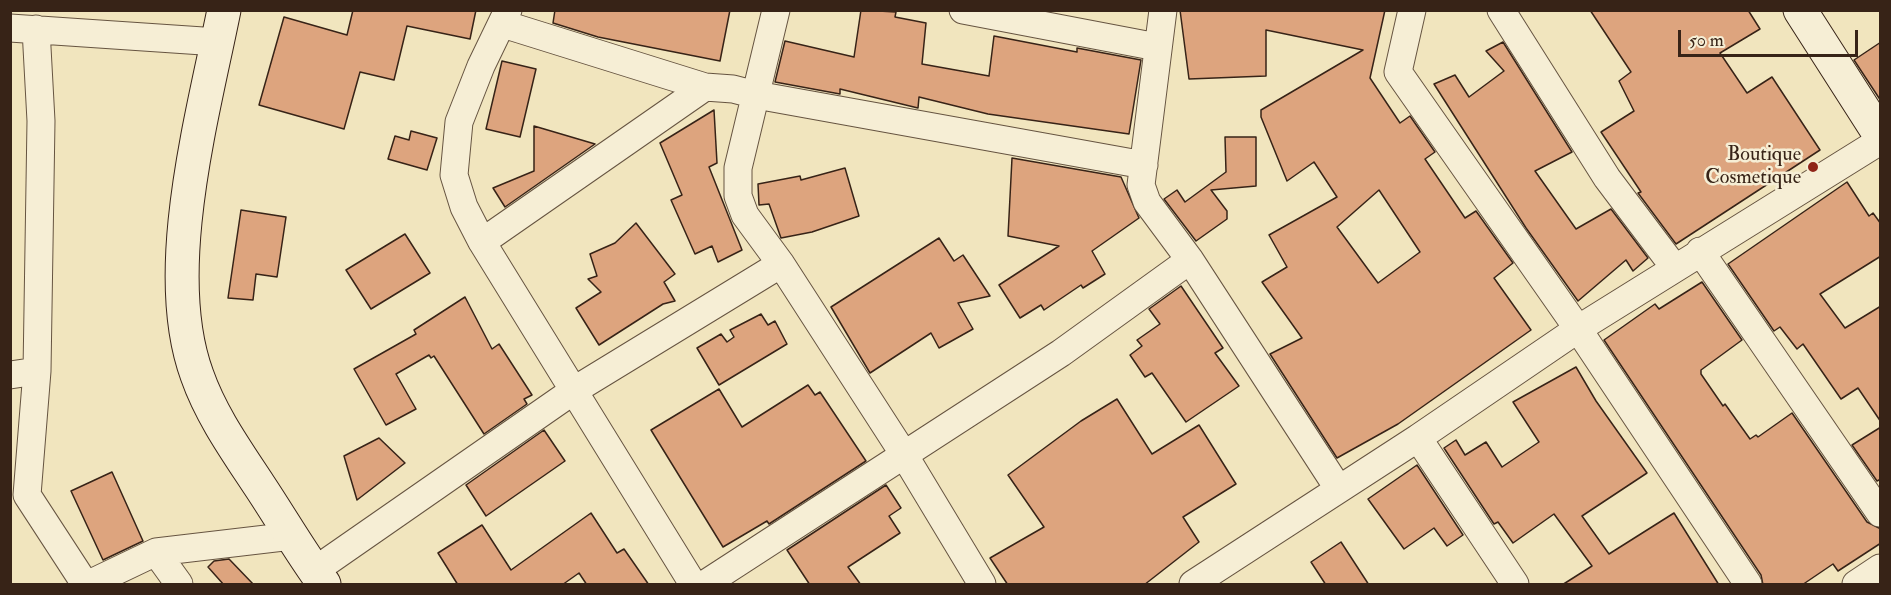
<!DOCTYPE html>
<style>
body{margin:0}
#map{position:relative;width:1891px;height:595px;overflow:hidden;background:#f1e5be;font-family:"IM FELL Double Pica",serif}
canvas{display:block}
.frame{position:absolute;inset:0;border:12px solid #372317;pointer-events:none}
.scale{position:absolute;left:1678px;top:30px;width:180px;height:27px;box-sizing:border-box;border:3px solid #372317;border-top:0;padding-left:8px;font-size:18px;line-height:21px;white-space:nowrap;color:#372317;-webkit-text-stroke:4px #f6eed5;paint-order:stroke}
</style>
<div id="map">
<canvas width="1891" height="595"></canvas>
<div class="frame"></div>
<div class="scale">50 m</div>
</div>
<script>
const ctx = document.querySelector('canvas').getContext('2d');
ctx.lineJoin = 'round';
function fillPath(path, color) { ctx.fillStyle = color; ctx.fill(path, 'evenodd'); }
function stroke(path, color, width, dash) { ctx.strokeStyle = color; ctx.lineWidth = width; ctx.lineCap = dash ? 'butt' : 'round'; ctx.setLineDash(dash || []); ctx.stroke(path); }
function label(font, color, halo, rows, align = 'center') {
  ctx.font = font + ' "IM FELL Double Pica",serif'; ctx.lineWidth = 5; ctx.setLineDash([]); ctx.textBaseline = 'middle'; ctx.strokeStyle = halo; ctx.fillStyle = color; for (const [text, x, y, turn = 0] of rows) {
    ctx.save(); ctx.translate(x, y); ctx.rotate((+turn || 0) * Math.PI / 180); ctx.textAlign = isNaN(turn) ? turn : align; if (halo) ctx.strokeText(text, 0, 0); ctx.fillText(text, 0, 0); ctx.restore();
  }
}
const building = new Path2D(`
 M353,10H476L470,39L407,26L394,80L360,72L344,129L259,105L284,17L347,35Z
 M555,10H730L720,61L598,37L553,23Z
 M861,10L896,12L895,17L926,23L922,64L989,76L994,36L1077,52V48L1141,60L1129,134L988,114L919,97L918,108L840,89V94L775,82L785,41L854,57Z
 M1180,10H1385L1370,78L1400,123L1410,116L1435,152L1425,159L1465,218L1476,211L1513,263L1494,278L1531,330L1398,424L1337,458L1270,354L1302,338L1262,282L1287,267L1269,235L1337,197L1314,162L1287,181L1261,117V110L1363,50L1266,30V76L1189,79ZM1379,190L1420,252L1378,283L1337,227Z
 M1590,10H1748L1760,29L1720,53L1747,93L1772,77L1820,150L1676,244L1638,193L1641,192L1601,132L1634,111L1619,81L1631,72Z
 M1503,42L1572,152L1535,171L1576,229L1611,209L1648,258L1633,271L1626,260L1578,301L1526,228L1434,84L1455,75L1469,97L1504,71L1486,51Z
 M1881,42V101L1854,60Z
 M502,61L536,69L520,137L486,129Z
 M714,110L717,163L709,167L742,250L718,262L712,246L695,254L671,200L682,195L660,143Z
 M534,126L595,144L505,207L493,188L534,171Z
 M411,131L437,138L427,170L388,159L395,136L409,140Z
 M1225,137H1256V186L1211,190L1227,211V219L1196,241L1164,199L1177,190L1185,202L1226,172Z
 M1012,158L1121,177L1139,218L1092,251L1105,274L1083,288L1081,285L1044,310L1041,305L1020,318L999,285L1059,246L1008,236Z
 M845,168L859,216L812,232L781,238L769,204L759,205L758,184L800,176L801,180Z
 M1847,182L1869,216L1873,213L1881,224V256L1820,294L1845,328L1881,306V422L1858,388L1841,399L1803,344L1797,349L1780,327L1774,331L1728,264Z
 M241,210L286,217L277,277L256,274L253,300L228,298Z
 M636,223L675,274L664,282L675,301L663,304L599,345L576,308L601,292L588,279L597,276L590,254L615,243Z
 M405,234L430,273L371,309L346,270Z
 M939,238L954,261L963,255L990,296L958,303L973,329L939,348L931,333L870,373L831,307Z
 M1702,282L1742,340L1701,370V374L1723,406L1725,404L1750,439L1756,435L1758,437L1792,413L1867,522L1881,529V543L1838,571L1833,564L1802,585H1763L1761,575L1604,340L1655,304L1659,309Z
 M1181,286L1223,348L1215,353L1239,386L1186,422L1152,373L1145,377L1130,355L1142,346L1137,340L1160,324L1149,309Z
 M465,297L492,349L499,344L532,395L524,399L527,404L484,434L434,356L431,358L429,355L396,374L416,409L386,425L354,369L416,334L414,330Z
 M761,314L768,325L775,321L787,344L719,385L697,348L721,334L727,342L734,337L730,330Z
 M1576,367L1596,401L1647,473L1582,516L1609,554L1674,513L1719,585H1562L1592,566L1554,514L1513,543L1498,522L1494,524L1444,448L1456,440L1465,455L1486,442L1502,467L1539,442L1513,402Z
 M808,385L815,395L820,392L866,461L769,524L767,521L723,547L651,430L719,389L742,427Z
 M1117,399L1152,454L1199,425L1236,484L1183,517L1199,542L1144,585H1008L990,558L1044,527L1008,475L1081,421Z
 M1881,427V479L1877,481L1852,445Z
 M544,430L565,461L486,516L466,485Z
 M379,438L405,463L357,500L344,456Z
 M1417,465L1463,535L1447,546L1434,528L1404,549L1368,499Z
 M112,472L143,541L103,560L71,491Z
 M886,485L901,508L889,516L900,533L848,567L861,585H810L787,550Z
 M591,513L617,553L624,549L649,585H587L579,573L562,585H458L438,553L482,525L511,570Z
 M1341,542L1369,585H1326L1311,562Z
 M229,559L254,585H224L208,567L214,561Z`);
fillPath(building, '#dda47e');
stroke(building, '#372317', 1.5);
const street = new Path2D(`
 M508,10L481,66L459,122L454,175L464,207L482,242L693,584
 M776,10L738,168V196L745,215L781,264L903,453L982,584
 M963,10L1157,47
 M1163,10L1141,185L1147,202L1190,260L1338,488
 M1412,10L1398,72L1578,329L1748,584
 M1501,10L1607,178L1674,267
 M503,24L705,87
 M10,28L218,42
 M36,29L41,121L37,371L27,495L85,584
 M482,242L705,87L733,89L756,95L1144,165
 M1700,251L1880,513
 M10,375L37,371
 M1418,438L1515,584
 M156,552L179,584
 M314,571L573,391L781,264
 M89,584L156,552L292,536
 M705,584L1061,353L1190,260
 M1193,584L1418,438L1578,329L1880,141
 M1856,584L1880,568`);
const secondary = new Path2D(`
 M224,10C203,115 159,272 197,375C211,415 236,450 259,485C281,518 301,553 324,584
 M1800,10L1880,135`);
stroke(street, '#665441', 29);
stroke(secondary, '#372317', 35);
stroke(street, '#f6eed5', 27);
stroke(secondary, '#f6eed5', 33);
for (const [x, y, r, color] of [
 [1813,167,6,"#8f2418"]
]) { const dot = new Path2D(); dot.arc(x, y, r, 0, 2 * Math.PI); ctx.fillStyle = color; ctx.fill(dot); stroke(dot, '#f6eed5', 2); }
label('20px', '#372317', '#f6eed5', [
 ["Boutique",1801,156],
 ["Cosmetique",1801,179]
], 'right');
</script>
